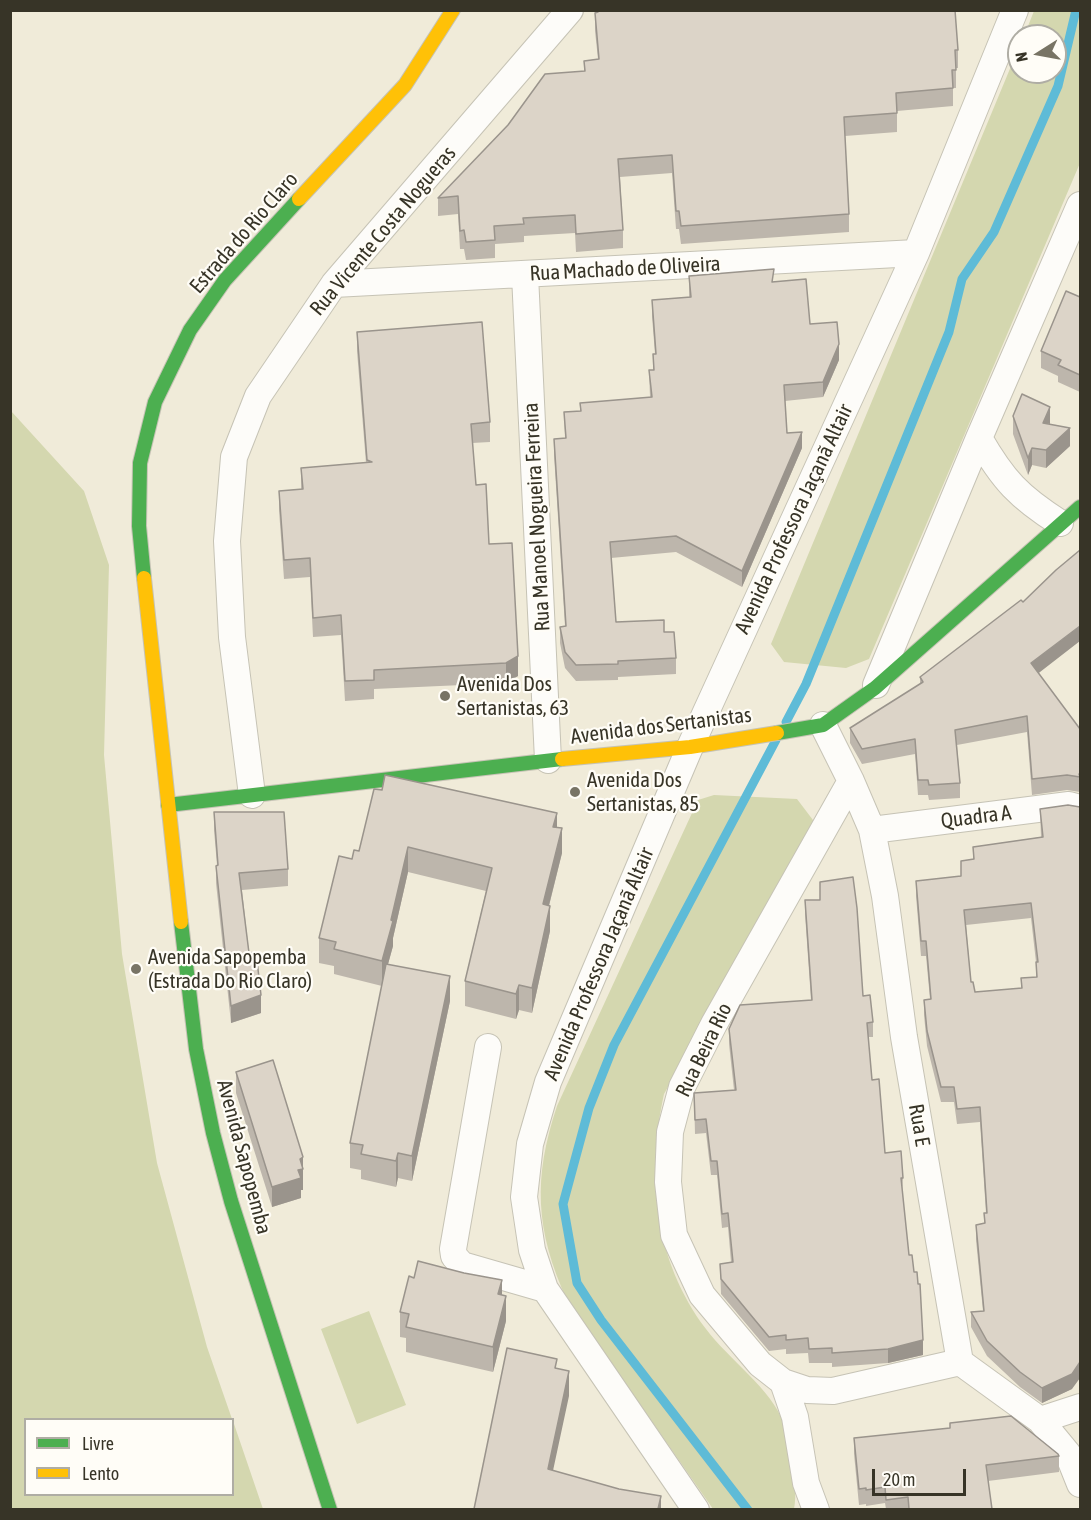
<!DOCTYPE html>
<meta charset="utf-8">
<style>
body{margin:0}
#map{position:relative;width:1091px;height:1520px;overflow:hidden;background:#f0ebd9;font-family:"Asap Condensed",sans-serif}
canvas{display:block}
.frame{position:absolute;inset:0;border:12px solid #373427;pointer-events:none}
.legend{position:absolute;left:24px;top:1418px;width:210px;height:78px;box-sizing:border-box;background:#fffdf7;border:2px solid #afada4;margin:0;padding:8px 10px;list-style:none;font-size:18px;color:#373427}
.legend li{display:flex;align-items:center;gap:12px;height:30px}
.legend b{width:30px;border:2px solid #afada4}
.north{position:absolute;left:1007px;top:24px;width:60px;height:60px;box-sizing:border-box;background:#fffdf7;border:2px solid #afada4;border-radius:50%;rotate:259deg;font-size:16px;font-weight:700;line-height:24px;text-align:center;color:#373427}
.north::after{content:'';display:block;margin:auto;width:21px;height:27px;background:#787465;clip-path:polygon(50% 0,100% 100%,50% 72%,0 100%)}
.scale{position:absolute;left:872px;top:1469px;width:94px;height:27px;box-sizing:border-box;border:3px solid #373427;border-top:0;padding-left:8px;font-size:18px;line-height:21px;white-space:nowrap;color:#373427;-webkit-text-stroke:4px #fffdf7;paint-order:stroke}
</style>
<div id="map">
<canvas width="1091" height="1520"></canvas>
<div class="frame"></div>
<ul class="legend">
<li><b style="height:8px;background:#4caf50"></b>Livre</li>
<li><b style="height:8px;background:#ffc107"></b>Lento</li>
</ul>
<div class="north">N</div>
<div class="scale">20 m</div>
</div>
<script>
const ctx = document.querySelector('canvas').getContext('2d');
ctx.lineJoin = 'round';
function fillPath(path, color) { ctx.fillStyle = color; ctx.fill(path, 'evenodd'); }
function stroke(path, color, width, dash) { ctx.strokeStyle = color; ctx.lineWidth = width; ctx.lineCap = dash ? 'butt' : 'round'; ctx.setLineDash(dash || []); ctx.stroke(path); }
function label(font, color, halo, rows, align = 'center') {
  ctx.font = font + ' "Asap Condensed",sans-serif'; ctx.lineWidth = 4.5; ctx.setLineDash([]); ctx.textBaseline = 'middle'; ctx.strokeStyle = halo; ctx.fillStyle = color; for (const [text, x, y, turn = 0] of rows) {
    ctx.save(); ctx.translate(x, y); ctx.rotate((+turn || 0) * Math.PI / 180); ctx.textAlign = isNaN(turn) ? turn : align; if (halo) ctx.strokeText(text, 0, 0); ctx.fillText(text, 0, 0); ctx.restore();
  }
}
fillPath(new Path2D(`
 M1034,11H1080V163L869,659L846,668L784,662L771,644L1019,47V72H1055V36H1024Z
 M11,411L84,491L109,565L104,755L122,954L157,1163L207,1347L232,1419L26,1420V1494H232L233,1421L263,1509H11Z
 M714,795L797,799L816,824L664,1094C646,1176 654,1260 706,1329C729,1360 771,1388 784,1424C789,1437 791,1450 792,1464C794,1480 797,1494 794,1509H713L567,1300C535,1230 533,1178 557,1106L698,800Z
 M369,1311L406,1405L357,1424L321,1329Z`), '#d4d7af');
stroke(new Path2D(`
 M786,722L806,684L949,332L962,279L994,232L1058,86L1076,10
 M748,1510L601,1320L577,1283L563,1204L589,1108L614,1045L776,740`), '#5ebbd7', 9);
const street = new Path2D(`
 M525,275L548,760
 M334,284L916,253
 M979,438C1003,480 1019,497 1060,523
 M876,685L979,438L1080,205
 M823,725L851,781L872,830L885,896L904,1037L960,1362L1040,1420L1068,1454L1080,1484
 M851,781L714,1024L682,1087L670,1132L668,1182L674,1235L702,1295L760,1364L783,1382L807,1390L833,1391L960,1362
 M252,795L232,637L227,541L234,457L258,396L334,284L570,10
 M872,830L1069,805L1080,808
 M488,1047L453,1249L454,1256L462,1265L545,1289
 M783,1382L795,1417L806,1483L816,1510
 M1040,1420L1080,1407
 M696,1510L545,1289L532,1250L524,1197L530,1144L548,1082L690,747L916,253L1015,10`);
const fast = new Path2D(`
 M144,578L139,526L140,463L155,402L190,330L225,280L299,199
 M777,733L823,725L875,688L1080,507
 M168,805L562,759
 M181,922L196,1049L213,1133L231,1201L330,1510`);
const slow = new Path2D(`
 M299,199L405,85L453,10
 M144,578L181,922
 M562,759L690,747L777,733`);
stroke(street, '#c6c3b5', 28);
stroke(fast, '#c6c3b5', 16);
stroke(slow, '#c6c3b5', 16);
stroke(street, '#fdfcf9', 26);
stroke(fast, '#4caf50', 14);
stroke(slow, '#ffc107', 14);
fillPath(new Path2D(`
 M597,10H955L958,50V68H956V88H953V106L897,111V132L845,136L849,214V232L681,244L679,229H676L672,173L620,177L623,230V248L576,252L575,233L524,236V242L495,244V258L466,260L464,249H460L458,214L438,216V198L584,71V61L598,59L595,31V13L597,12Z
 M689,276L774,282L839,360L823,397L785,401L787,433L802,448L742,587L676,552L611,558L616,622L664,632L676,658V674L618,677V680L576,681L565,668L560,643V627L565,626L554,455V439L565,438L564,412L580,411V403L650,397L649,370H653V354H655L652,316V300L689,297Z
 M1080,297V392L1058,382V376L1041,368V351Z
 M357,332L490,422V442L472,443L476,485L518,676L506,683L374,689V699L345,701L341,635L313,637L310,577L284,579L279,510V491L301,489V468L366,463L357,351Z
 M1013,416L1050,424L1070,446L1046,468L1032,465L1028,475L1013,434Z
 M1038,673L1080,729V792L1067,790L1032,795L1027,732L957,745L960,783V798L929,800L928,795H918L915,754L862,764L850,743V728L920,684V677Z
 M1080,807L1072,1389L1042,1403L1020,1387L987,1356L971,1327V1312L983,1311L976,1240V1225L984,1223V1213H986L980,1122L957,1124L954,1102H941L927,1046L924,1015V1000L930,999L926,956H921L916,896V881L961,876V861L973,860V847L1041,837L1040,809ZM1031,918L1036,962V977L1021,978V988L975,992L971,982L966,925Z
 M214,812L288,869V886L242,890L249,953L261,1013L231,1023L216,883V866L217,865L214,830Z
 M557,827L562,853L549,906L550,931L532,1013L519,1010L516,1019L465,1006V981L486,891L408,872L393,938V946L388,964L450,1001L412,1181L398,1178L396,1187L361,1179V1170L350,1168V1143L382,986L334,974V966L319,963V938L352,859L359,851Z
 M820,882L873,1022V1037H868L872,1080L885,1153L903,1178L902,1192L909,1255L923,1355L888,1363L832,1367V1363H809L808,1353L786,1354V1349L769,1351L721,1294L720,1264L731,1262L728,1227L722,1228L717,1175H711L706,1133L695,1134L694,1093L734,1090L729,1044V1029L811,1000L805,914V900H820Z
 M236,1072L303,1157V1190H301V1198L272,1207L236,1093Z
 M502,1295L506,1321L493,1372L406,1352V1338L400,1337V1312Z
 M854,1438L1059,1456V1472L988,1481L992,1509H886L885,1503L866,1506V1504L859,1505L854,1454Z`), '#bdb6ac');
fillPath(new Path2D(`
 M839,344V360L823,397V382Z
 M1050,407V424L1043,423Z
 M1070,428V446L1046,468V450Z
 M802,432V448L742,587V571Z
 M1032,448V465L1028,475V458Z
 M1080,626V641L1031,679V663Z
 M518,656V676L506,683V663Z
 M557,813V838L553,827Z
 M562,828V853L543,929V904Z
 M408,847V872L393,938V946L382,986V961L391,920Z
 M550,906V931L532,1013V988Z
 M450,976V1001L412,1181V1156Z
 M519,985V1010L516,1019V994Z
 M261,995V1013L231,1023V1006Z
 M398,1153V1178L396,1187V1161Z
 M303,1157V1190H301V1198L272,1207V1187L298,1170L300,1159Z
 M502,1280V1305L498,1294Z
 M506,1296V1321L493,1372V1347Z
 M923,1340V1355L888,1363V1349Z
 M1080,1362V1378L1072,1389L1042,1403V1388Z
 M569,1371V1396L548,1494V1469Z
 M661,1496V1509H658Z`), '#9a948c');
const building = new Path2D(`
 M598,10H955L958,50H955L956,70H952L953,88L896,93L897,113L844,117L849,214L681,226L679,211H676L672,155L618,159L623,230L576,234L575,215L523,218L524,224L494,226L495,240L466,242L464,230L460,231L458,196L438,198L508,125L545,74L585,71L584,61L599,59L595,13L598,12Z
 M774,269L772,282L806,279L810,324L837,322L839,344L823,382L784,385L787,433L802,432L742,571L676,536L610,542L616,622L664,620V632H674L676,658L618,661V664L576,665L565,652L560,627L566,626L554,439L566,438L564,412L581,411L580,403L652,397L649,370H654L653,354H656L652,300L691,297L689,276Z
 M1066,291L1080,297V375L1058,365L1061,360L1041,351Z
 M482,322L490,422L471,424L476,485L486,484L489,544L512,543L518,656L506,663L374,670V680L345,681L341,615L313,618L310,558L284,560L279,491L303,489L301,468L372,462L367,460L357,332Z
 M1022,394L1050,407L1043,423L1070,428L1046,450L1032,448L1028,458L1013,416Z
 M1080,550V626L1031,663L1080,729V774H1079L1080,777L1067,775L1032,779L1027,716L955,730L960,783L929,785L928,780H918L915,739L862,749L850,728L923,682L920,677L1021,600L1023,602L1056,570Z
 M385,775L557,813L553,827L562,828L543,904L550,906L532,988L519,985L516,994L465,981L492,868L408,847L391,920L393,921L382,961L334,949L336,942L319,938L339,856L352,859L354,850L359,851L374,789L382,790Z
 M1068,805L1080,807V1362L1072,1374L1042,1388L1020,1372L987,1341L971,1312L984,1311L976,1225L985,1223L984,1213H987L980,1107L957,1109L954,1087H941L927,1031L924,1000L931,999L926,941H921L916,881L961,876V861L974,859L973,847L1043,837L1040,809ZM1031,903L1038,962H1036L1037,977L1021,978L1022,988L975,992L973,982H971L964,910Z
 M214,812H284L288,869L239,873L249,953L256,952L261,995L231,1006L216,866L218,865Z
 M853,877L857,908L863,996L870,995L873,1022L867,1023L872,1080L879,1079L885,1153L901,1151L903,1178H901L909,1255H912L914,1272H917L918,1284H920L923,1340L888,1349L832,1353V1348L809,1349L808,1338L786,1340V1335L769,1337L721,1279L720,1264L733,1262L728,1213L722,1214L717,1161H711L706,1119L695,1120L694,1093L736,1090L729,1029L740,1005L812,1000L805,900H820V882Z
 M386,964L450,976L412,1156L398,1153L396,1161L361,1154L363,1145L350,1143Z
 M273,1060L303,1157L300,1159L303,1169L298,1170L301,1178L272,1187L236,1072Z
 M418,1261L464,1273L502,1280L498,1294L506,1296L493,1347L406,1327L409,1314L400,1312L409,1276L414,1278Z
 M507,1348L557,1359L555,1368L569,1371L548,1469L619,1489L661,1496L658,1509H474Z
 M1011,1416L1058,1454L1059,1456L986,1465L992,1509H909L908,1497L886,1500L885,1487L866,1490V1488L859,1489L854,1438L950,1428V1423Z`);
fillPath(building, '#dcd4c8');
stroke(building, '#9a948c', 1.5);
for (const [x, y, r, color] of [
 [445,696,6,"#787465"],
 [575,792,6,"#787465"],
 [136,969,6,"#787465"]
]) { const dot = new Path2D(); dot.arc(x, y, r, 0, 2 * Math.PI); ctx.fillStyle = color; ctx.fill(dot); stroke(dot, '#fffdf7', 2); }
label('21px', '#373427', '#fffdf7', [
 ["Rua Vicente Costa Nogueras",383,231,-50],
 ["Estrada do Rio Claro",244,233,-49],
 ["Rua Machado de Oliveira",625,269,-3],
 ["Rua Manoel Nogueira Ferreira",537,517,-93],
 ["Avenida Professora Jaçanã Altair",794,519,-65],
 ["Avenida dos Sertanistas",661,726,-7],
 ["Quadra A",976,817,-7],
 ["Avenida Professora Jaçanã Altair",599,964,-67],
 ["Rua Beira Rio",704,1050,-64],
 ["Rua E",919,1125,80],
 ["Avenida Sapopemba",244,1157,75]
]);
label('21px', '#373427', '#fffdf7', [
 ["Avenida Dos",457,684],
 ["Sertanistas, 63",457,708],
 ["Avenida Dos",587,780],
 ["Sertanistas, 85",587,804],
 ["Avenida Sapopemba",148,957],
 ["(Estrada Do Rio Claro)",148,981]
], 'left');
</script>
